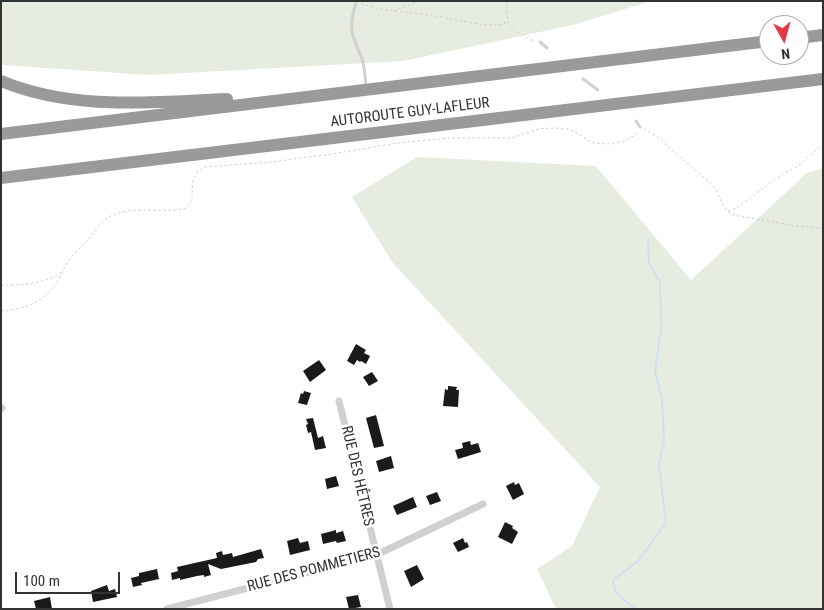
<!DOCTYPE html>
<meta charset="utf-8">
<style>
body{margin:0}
#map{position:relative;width:824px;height:610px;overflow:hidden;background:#fff;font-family:"Roboto Condensed",sans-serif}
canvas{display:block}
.frame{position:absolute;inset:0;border:2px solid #333;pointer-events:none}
.north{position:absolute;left:759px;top:15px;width:50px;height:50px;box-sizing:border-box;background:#fff;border:1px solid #adadad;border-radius:50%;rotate:173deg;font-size:14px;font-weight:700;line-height:20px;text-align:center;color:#333}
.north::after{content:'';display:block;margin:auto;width:18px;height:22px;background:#e63946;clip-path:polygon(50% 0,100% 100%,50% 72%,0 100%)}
.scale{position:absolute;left:15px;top:572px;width:105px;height:22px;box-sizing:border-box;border:2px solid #333;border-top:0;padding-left:6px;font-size:15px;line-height:18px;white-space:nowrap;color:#333;-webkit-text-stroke:4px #fff;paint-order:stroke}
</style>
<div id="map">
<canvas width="824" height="610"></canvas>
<div class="frame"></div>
<div class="north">N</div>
<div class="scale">100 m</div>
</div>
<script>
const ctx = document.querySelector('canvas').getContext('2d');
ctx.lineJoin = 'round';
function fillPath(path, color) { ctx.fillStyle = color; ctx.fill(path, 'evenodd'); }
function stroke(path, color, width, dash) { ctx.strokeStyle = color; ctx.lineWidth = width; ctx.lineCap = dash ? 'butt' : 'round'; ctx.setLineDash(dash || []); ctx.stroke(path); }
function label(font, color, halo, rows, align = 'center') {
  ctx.font = font + ' "Roboto Condensed",sans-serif'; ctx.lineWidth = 5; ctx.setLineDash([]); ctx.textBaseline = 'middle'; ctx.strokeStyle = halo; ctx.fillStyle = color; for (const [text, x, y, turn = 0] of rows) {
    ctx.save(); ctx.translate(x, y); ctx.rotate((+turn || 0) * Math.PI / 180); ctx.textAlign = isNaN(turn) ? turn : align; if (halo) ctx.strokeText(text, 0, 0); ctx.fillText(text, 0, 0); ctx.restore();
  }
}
fillPath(new Path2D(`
 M1,1H651L573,25L403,61L148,75L4,65L1,63Z
 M417,157L596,166L691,280L807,173L823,168V609H556L537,569L572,546L600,487L392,262L352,197Z`), '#e6ecdf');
stroke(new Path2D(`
 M635,609L615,592L613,580L638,561L666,523L659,464L664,441L662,398L655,372L661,329L660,282L649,263L648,238`), '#cfe2ee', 2);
fillPath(new Path2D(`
 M356,344L366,350L364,353L370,356L366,364L361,361L360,362L357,360L354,365L347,361Z
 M319,360L326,370L310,382L303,371Z
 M372,372L378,381L369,386L363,377Z
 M448,386L457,387L456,390H459L458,407L443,406L445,389L448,390Z
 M304,391L311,393L307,405L298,403L301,393L303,394Z
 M376,415L384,446L374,448L366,418Z
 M313,418L318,438L323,436L326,448L315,450L311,432L308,433L306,425L308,424L306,419Z
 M470,441L471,445L478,443L481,452L458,459L455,450L463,448L462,443Z
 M391,456L394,468L379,472L376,461Z
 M336,476L339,486L327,489L325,479Z
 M514,482L515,485L519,483L524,494L513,500L506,486Z
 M437,492L441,501L430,505L426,496Z
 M413,497L417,507L397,515L393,506Z
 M505,522L513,526L512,528L518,532L512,544L498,537Z
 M336,530V533L343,531L346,541L337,543L336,541L323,544L321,534Z
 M298,538L300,543L308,541L310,550L290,555L287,541Z
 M463,538L465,543L467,542L469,547L458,552L453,543Z
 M261,549L264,558L258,559L256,562L221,569L208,564L211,575L204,577V575L197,576L180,580V578L172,580L171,573L178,571L177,567L217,558L216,553L222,551L223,555L232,553L233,557Z
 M417,565L424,579L411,587L404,571Z
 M157,569L159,579L141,583L142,585L133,587L131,578L139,576V573Z
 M107,585L109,591L115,589L117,597L93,602L91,591Z
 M358,595L361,607L349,609L346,597Z
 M50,597L52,609H36L34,601Z`), '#1a1a1a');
stroke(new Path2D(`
 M256,1L268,2L275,1
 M506,1C507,5 507,19 508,22C510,30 527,38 534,41
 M361,4L381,9L430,15L484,25H499L507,22
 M394,11L418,1
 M644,129L656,136L710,183L715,188L724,207L730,214L733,215L797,226L823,228
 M728,211L737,208L773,181L786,172L797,167L823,144
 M1,285C20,286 45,283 61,273
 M1,311C25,309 43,303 57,282C61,276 63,268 68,262C74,252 84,245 91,236C96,230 101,221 109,217C128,204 178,215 187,207C199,197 183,179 205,167L271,162L332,154L398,143L451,138H512L538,129L553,128L568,129L577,133L593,143L608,144L624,141L632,137L637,134L638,131`), '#cdcdcd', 1, [2.5, 2.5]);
stroke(new Path2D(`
 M356,3C352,16 349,28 355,41C356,46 359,51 361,56C365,65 365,76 366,87
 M540,42L547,48
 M583,79L598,90
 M636,121L640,127`), '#d0d0d0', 3);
stroke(new Path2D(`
 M339,401L390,609
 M1,409L2,408
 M167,609L376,555L483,504`), '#d0d0d0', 7);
stroke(new Path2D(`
 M799,38L823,35
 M1,81C73,111 151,102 227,99
 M1,134L769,41
 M1,178L823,79`), '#9a9a9a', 12);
label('15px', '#333', '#fff', [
 ["AUTOROUTE GUY-LAFLEUR",410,113,-7],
 ["RUE DES HÊTRES",357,476,77],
 ["RUE DES POMMETIERS",314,570,-15]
]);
</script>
